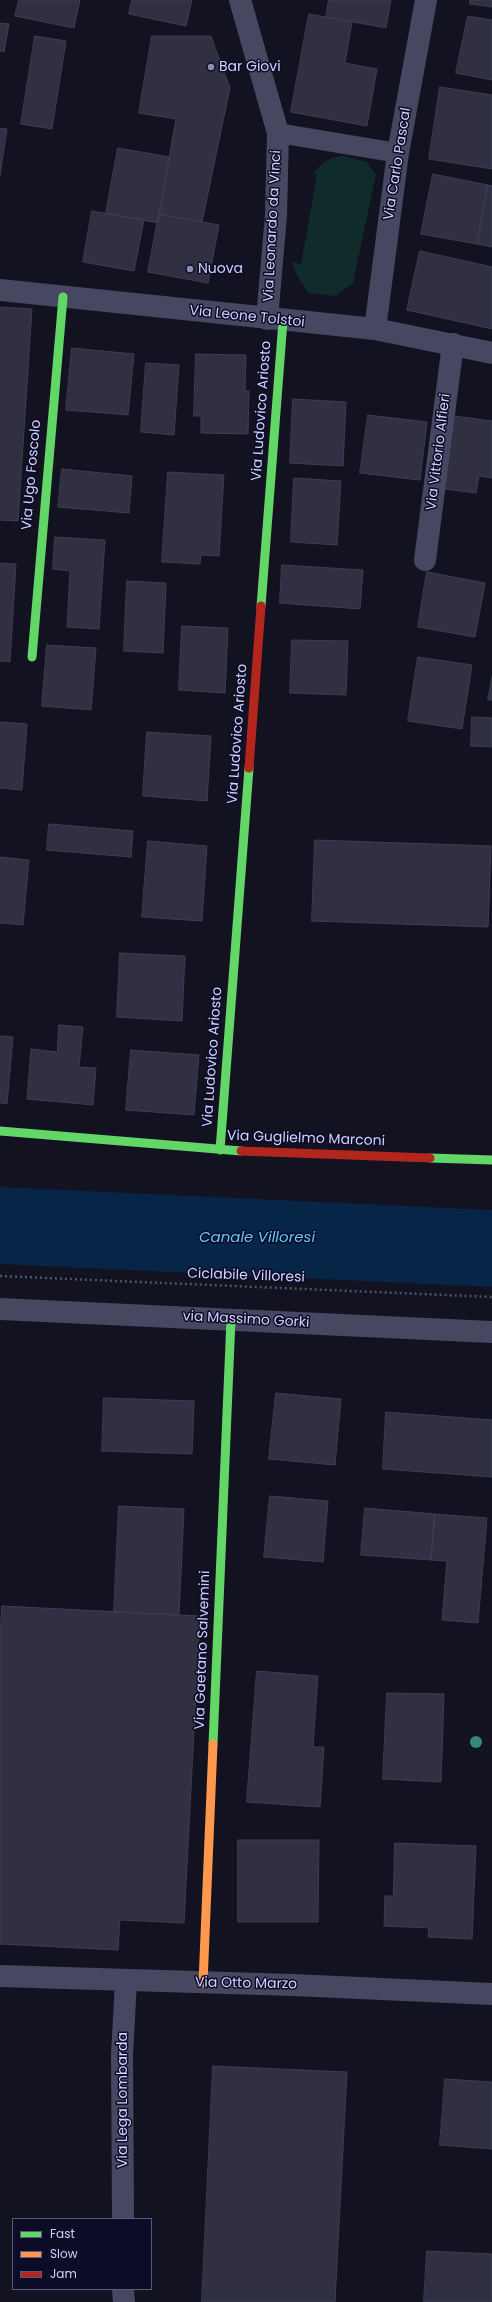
<!DOCTYPE html>
<style>
body{margin:0}
#map{position:relative;width:492px;height:2302px;overflow:hidden;background:#131220;font-family:Poppins,sans-serif}
canvas{display:block}
.legend{position:absolute;left:12px;top:2218px;width:140px;height:72px;box-sizing:border-box;background:#0d0c26;border:1px solid #5b5b7d;margin:0;padding:5px 7px;list-style:none;font-size:12px;color:#d1d1ff}
.legend li{display:flex;align-items:center;gap:8px;height:20px}
.legend b{width:20px;border:1px solid #5b5b7d}
</style>
<div id="map">
<canvas width="492" height="2302"></canvas>
<ul class="legend">
<li><b style="height:5px;background:#63d668"></b>Fast</li>
<li><b style="height:5px;background:#ff974d"></b>Slow</li>
<li><b style="height:5px;background:#b3261e"></b>Jam</li>
</ul>
</div>
<script>
const ctx = document.querySelector('canvas').getContext('2d');
ctx.lineJoin = 'round';
function fillPath(path, color) { ctx.fillStyle = color; ctx.fill(path, 'evenodd'); }
function stroke(path, color, width, dash) { ctx.strokeStyle = color; ctx.lineWidth = width; ctx.lineCap = dash ? 'butt' : 'round'; ctx.setLineDash(dash || []); ctx.stroke(path); }
function label(font, color, halo, rows, align = 'center') {
  ctx.font = font + ' Poppins,sans-serif'; ctx.lineWidth = 3; ctx.setLineDash([]); ctx.textBaseline = 'middle'; ctx.strokeStyle = halo; ctx.fillStyle = color; for (const [text, x, y, turn = 0] of rows) {
    ctx.save(); ctx.translate(x, y); ctx.rotate((+turn || 0) * Math.PI / 180); ctx.textAlign = isNaN(turn) ? turn : align; if (halo) ctx.strokeText(text, 0, 0); ctx.fillText(text, 0, 0); ctx.restore();
  }
}
fillPath(new Path2D(`
 M343,156L366,162L376,174L353,283L336,296L308,293L297,275L292,262L301,264L317,175L312,174C322,163 329,157 343,156Z`), '#0f2c2a');
fillPath(new Path2D(`
 M0,1187L492,1210V1287L0,1264Z`), '#072546');
const building = new Path2D(`
 M19,0H80L74,28L15,16Z
 M132,0H192L186,26L129,14Z
 M329,0H391L386,28L326,17Z
 M470,0H492V7L470,4Z
 M309,14L352,22L345,63L377,69L367,126L291,112Z
 M468,16L492,20V80L456,73Z
 M0,23L9,24L4,52L0,51Z
 M35,36L66,41L52,129L21,124Z
 M152,36H211L230,88L202,222L159,214L176,119L139,113Z
 M440,87L492,95V169L429,159Z
 M0,128L7,129L0,176Z
 M118,148L170,157L158,223L106,213Z
 M433,174L488,185L477,244L421,234Z
 M488,185L492,186V247L477,244Z
 M92,211L144,220L134,271L83,262Z
 M159,214L219,225L208,283L148,272Z
 M420,251L492,267V329L407,310Z
 M0,307L32,309L18,521L0,520Z
 M72,348L134,354L128,415L66,410Z
 M196,354L246,355L245,391H249L248,434L201,433V416H194Z
 M146,363L179,365L174,435L141,432Z
 M293,399L346,402L343,466L290,463Z
 M368,415L427,422L420,480L360,473Z
 M454,416L492,421V478L479,476L476,493L444,489Z
 M62,469L132,476L129,513L58,507Z
 M168,472L224,475L219,556L201,555L200,564L162,562Z
 M294,478L341,481L337,545L291,542Z
 M55,537L105,540L99,629L67,627L70,571L53,569Z
 M0,563L16,564L10,662L0,661Z
 M282,565L363,570L360,609L280,603Z
 M427,572L485,583L475,637L418,627Z
 M127,581L166,583L163,653L124,651Z
 M182,626L228,628L225,693L179,690Z
 M292,640L348,641L346,695L290,693Z
 M47,645L96,648L91,710L42,706Z
 M418,657L472,665L462,729L408,721Z
 M492,677V700H488Z
 M472,717L492,718V747L471,746Z
 M0,722L27,724L22,790L0,788Z
 M147,732L211,736L207,801L143,796Z
 M49,824L133,831L131,857L47,850Z
 M315,840L491,846L488,927L312,921Z
 M148,841L207,846L202,921L142,917Z
 M0,857L29,860L23,925L0,923Z
 M120,953L185,956L182,1021L117,1017Z
 M59,1025L83,1027L79,1067L96,1068L93,1105L27,1099L31,1049L57,1052Z
 M0,1036L13,1037L7,1104L0,1103Z
 M131,1050L199,1055L194,1115L126,1110Z
 M276,1393L341,1399L335,1465L269,1459Z
 M104,1398L194,1401L192,1454L102,1451Z
 M386,1412L492,1420V1477L383,1469Z
 M270,1496L328,1501L323,1562L264,1557Z
 M119,1506L184,1509L179,1615L114,1612Z
 M365,1508L435,1514L431,1560L361,1555Z
 M435,1514L487,1518L478,1623L442,1620L447,1561L431,1560Z
 M2,1606L200,1616L184,1923L120,1920L118,1950L0,1944V1642Z
 M257,1671L318,1676L313,1747H324L320,1807L247,1802Z
 M387,1693L444,1694L441,1782L383,1779Z
 M238,1840H319L318,1922H238Z
 M395,1843L476,1846L472,1939L428,1937L429,1928L384,1926L385,1896H393Z
 M213,2066L347,2072L335,2302H202Z
 M445,2079L492,2082V2149L440,2145Z
 M427,2251L492,2254V2302H424Z`);
fillPath(building, '#313042');
stroke(building, '#3d3c54', 1);
stroke(new Path2D(`
 M0,1276L492,1297`), '#445967', 2.5, [2, 3]);
stroke(new Path2D(`
 M278,133L398,153`), '#464861', 20);
stroke(new Path2D(`
 M240,0L278,133L276,215L267,319
 M0,290L375,329L492,353
 M375,329L398,153L426,0
 M425,560L453,344
 M0,1309L492,1332
 M0,1976L293,1985L492,1994
 M123,2219L122,2055L126,1981
 M123,2289L124,2302`), '#464861', 22);
stroke(new Path2D(`
 M261,606L283,321
 M32,657L63,297
 M0,1131L241,1151
 M220,1150L249,768
 M430,1158L492,1160
 M213,1744L231,1319`), '#63d668', 9);
stroke(new Path2D(`
 M203,1983L213,1744`), '#ff974d', 9);
stroke(new Path2D(`
 M249,768L261,606
 M241,1151L430,1158`), '#b3261e', 9);
ctx.fillStyle = '#348a70';
for (const [x, y] of [
 [476,1742]
]) { ctx.beginPath(); ctx.arc(x, y, 6, 0, 2 * Math.PI); ctx.fill(); }
for (const [x, y, r, color] of [
 [211,67,4,"#8e8eb1"],
 [190,269,4,"#8e8eb1"]
]) { const dot = new Path2D(); dot.arc(x, y, r, 0, 2 * Math.PI); ctx.fillStyle = color; ctx.fill(dot); stroke(dot, '#0d0c26', 1.5); }
label('14px', '#d1d1ff', '#0d0c26', [
 ["Bar Giovi",219,67],
 ["Nuova",198,269]
], 'left');
label('14px', '#d1d1ff', '#0d0c26', [
 ["Via Carlo Pascal",398,164,-81],
 ["Via Leonardo da Vinci",273,226,-87],
 ["Via Leone Tolstoi",247,317,6],
 ["Via Ludovico Ariosto",262,411,-86],
 ["Via Vittorio Alfieri",439,452,-83],
 ["Via Ugo Foscolo",32,475,-85],
 ["Via Ludovico Ariosto",238,734,-86],
 ["Via Ludovico Ariosto",213,1057,-86],
 ["Via Guglielmo Marconi",306,1139,2],
 ["Ciclabile Villoresi",246,1276,2],
 ["via Massimo Gorki",246,1320,3],
 ["Via Gaetano Salvemini",203,1650,-88],
 ["Via Otto Marzo",246,1984,1],
 ["Via Lega Lombarda",123,2100,-90]
]);
label('italic 15px', '#5fc9ff', '#0d0c26', [
 ["Canale Villoresi",257,1238]
]);
</script>
